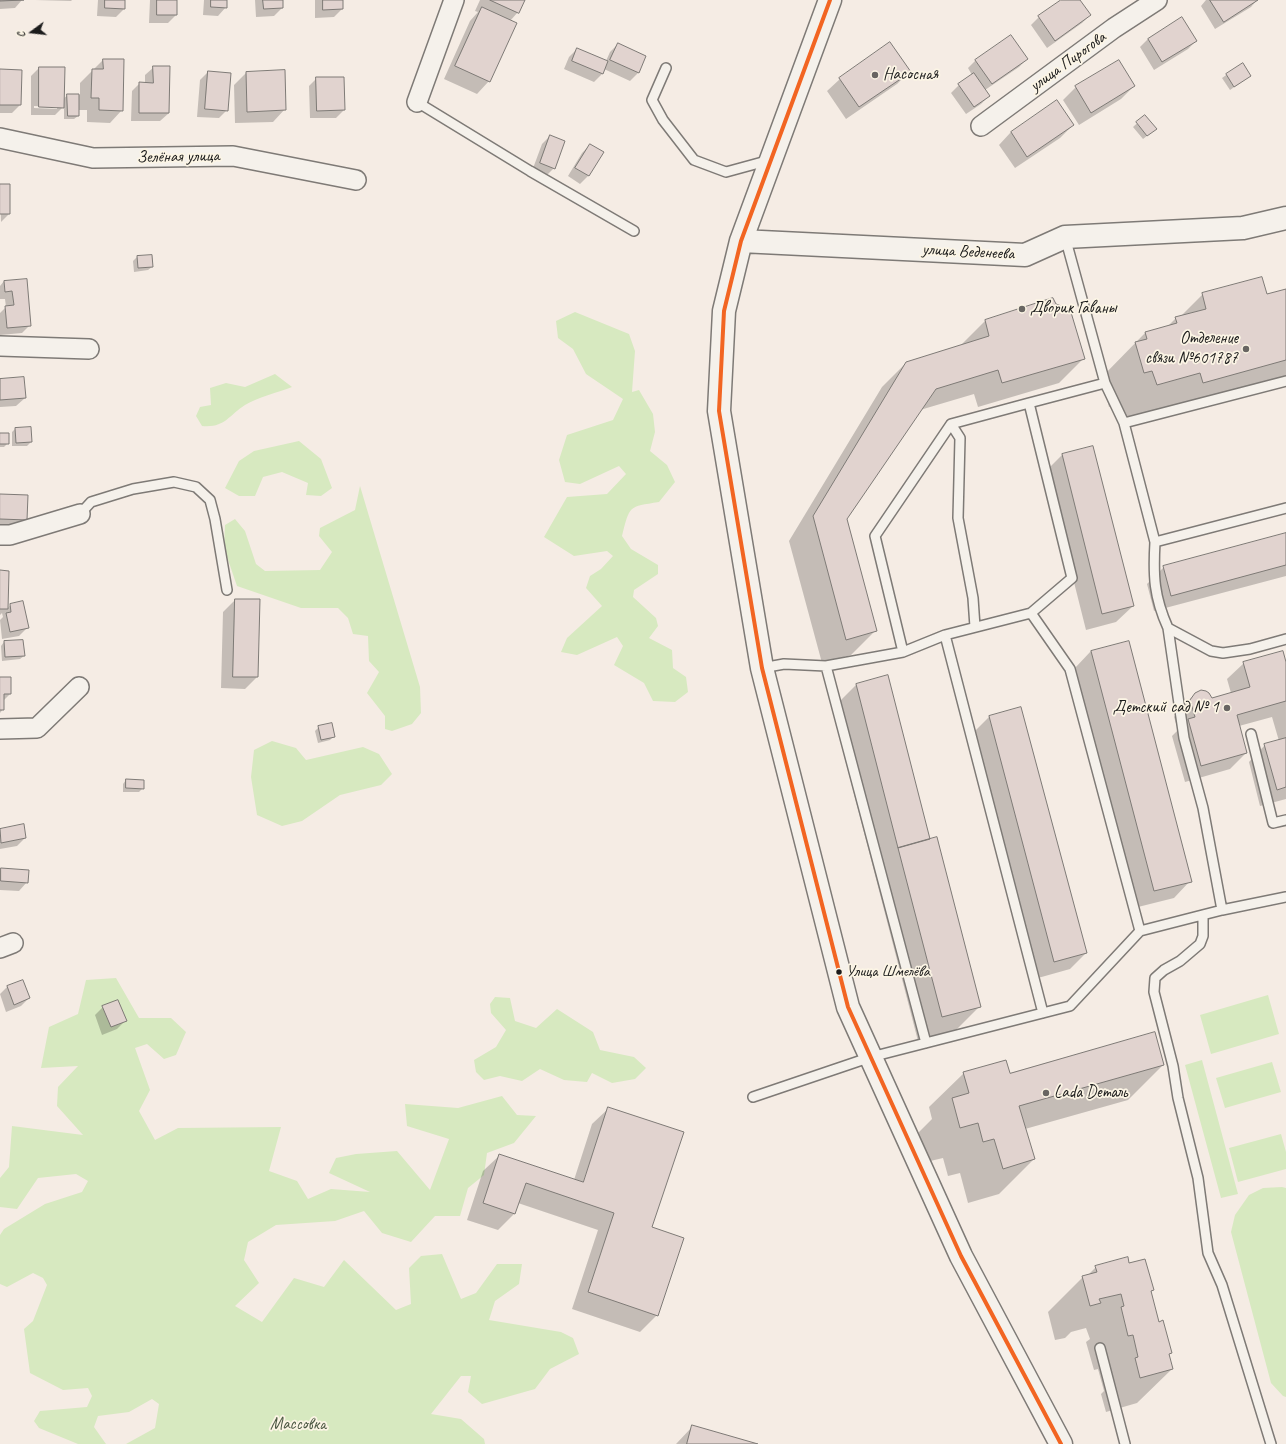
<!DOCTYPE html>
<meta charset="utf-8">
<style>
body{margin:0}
#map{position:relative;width:1286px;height:1444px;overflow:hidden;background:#f5ece4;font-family:Caveat,sans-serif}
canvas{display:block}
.north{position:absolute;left:12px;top:12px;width:40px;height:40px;-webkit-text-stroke:3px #fcf5e5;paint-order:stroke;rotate:255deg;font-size:11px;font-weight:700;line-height:16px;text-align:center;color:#1c1c1c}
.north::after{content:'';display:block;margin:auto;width:14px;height:18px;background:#1c1c1c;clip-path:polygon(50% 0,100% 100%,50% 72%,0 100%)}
</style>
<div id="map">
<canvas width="1286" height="1444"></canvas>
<div class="north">С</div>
</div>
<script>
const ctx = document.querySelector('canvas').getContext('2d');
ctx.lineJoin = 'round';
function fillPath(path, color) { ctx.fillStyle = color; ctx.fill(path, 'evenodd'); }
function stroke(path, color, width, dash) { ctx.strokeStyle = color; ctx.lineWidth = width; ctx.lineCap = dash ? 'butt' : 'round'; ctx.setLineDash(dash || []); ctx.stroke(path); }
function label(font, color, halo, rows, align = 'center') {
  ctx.font = font + ' Caveat,sans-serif'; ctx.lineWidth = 3.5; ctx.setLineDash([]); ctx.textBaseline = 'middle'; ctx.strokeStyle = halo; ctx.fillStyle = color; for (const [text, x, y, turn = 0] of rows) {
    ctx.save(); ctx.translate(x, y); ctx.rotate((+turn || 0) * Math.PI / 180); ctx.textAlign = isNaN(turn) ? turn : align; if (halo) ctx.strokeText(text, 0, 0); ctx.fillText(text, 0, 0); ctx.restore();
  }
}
fillPath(new Path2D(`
 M575,312L629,334L635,351L632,392L639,390L653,414L655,432L650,451L667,465L675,482L659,502C628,507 630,505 622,536L631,549L658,565V574L634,590L633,597L656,618L658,626L649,638L672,650L673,668L686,677L688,692L675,702L653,701L644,683L614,665L623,646L617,637L577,655L561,652L567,638L602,606L586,588L590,576L601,569L613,556L607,551L574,556L544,537L567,497L607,494L626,474L619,466L580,484L565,482L559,460L567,435L613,420L623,399L586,374L573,349L558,338L556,321Z
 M275,374L292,387C279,392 256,398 245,405C228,416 225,428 202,426L196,416L200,407L211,405L210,388L226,383L245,387Z
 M299,441L321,459L332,488L321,496L306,495L308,483L282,472L263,477L255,496H239L225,488L239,461L254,451Z
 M360,486L420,687L421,713L412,724L392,731L385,729V716L367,693L379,672L369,661L368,636L353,634L348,618L338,608H301L237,586L224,548L225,525L235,519L245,531L256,564L265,571L320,570L332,552L319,536L320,528L355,510Z
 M272,741L296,748L306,760L363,747L379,754L392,774L381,785L340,795L302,821L282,826L257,815L251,777L254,750Z
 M116,978L139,1018H171L186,1032L176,1055L164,1059L147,1044L135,1048L150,1090L139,1111L155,1140L178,1128L281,1127L269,1171L297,1181L308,1199L331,1189L370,1192L329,1173L336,1158L356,1154L397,1151L430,1190L449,1139L407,1126L405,1104L458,1108L502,1096L517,1115L536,1116L514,1143L487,1153L484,1175L468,1188L460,1216H435L411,1242L382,1233L364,1211L335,1221L276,1225L248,1242L244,1260L259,1283L235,1306L262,1322L294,1278L324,1287L344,1260L396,1310L411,1304L409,1268L421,1256L442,1254L461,1299L476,1293L497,1264H522L519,1284L495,1301L489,1320L561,1332L573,1338L579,1354L550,1369L535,1389L482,1404L468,1392L471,1376H461L431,1414L461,1419L484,1439L485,1444H126L155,1428L159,1404L152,1399L129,1412L98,1416L94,1427L106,1444H78L39,1428L34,1421L40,1411L87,1407L92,1396L88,1388L63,1390L30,1373L24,1329L33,1321L47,1285L43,1278L33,1273L7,1287L0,1284V1235L4,1229L45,1204L82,1192L88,1181L76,1174L38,1178L17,1209L0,1207V1178L9,1167L12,1126L83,1135L57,1106L58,1087L78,1066L41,1068L49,1027L78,1014L86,980Z
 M1268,995L1279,1034L1211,1054L1200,1015Z
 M495,997L510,998L515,1021L536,1028L557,1009L593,1032L600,1050L634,1057L646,1068L635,1079L612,1083L592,1073L587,1082L564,1080L540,1069L522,1081L500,1076L484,1080L476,1072L474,1060L496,1047L506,1030L491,1013L490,1004Z
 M1202,1060L1238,1194L1221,1198L1185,1065Z
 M1272,1062L1281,1092L1225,1108L1216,1078Z
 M1281,1134L1286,1152V1169L1238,1182L1229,1148Z
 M1282,1187L1286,1188V1397L1283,1396L1271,1383L1231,1232L1235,1215L1249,1195L1263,1188Z`), '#d7e9c0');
fillPath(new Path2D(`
 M0,0H22L15,8L0,9Z
 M35,0H72L71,1Z
 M98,0H124V9L116,17L97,16Z
 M150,0H176V15L168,23H149Z
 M204,0H226V7L218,16L203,15Z
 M255,0H282V8L274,16L256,17Z
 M315,0H342V9L334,17L315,18Z
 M480,0H524L518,12L510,21L489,81L477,94L444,79L470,21L478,12L475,11Z
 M1063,0H1079L1090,15L1082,23L1047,48L1031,25L1039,17Z
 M1206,0H1257L1251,7L1215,29L1201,6Z
 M1182,18L1196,41L1188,49L1154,70L1140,47L1148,39Z
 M618,44L645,57L638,73L630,81L604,69L602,74L594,82L564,69L569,57L577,49L606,61L610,52Z
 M890,44L909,72L897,84L846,119L827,91L840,79Z
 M1027,59L1019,67L985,90L989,96L981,104L966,114L951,93L959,85L972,75L968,68L976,60Z
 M103,60L122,110L110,123L87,122V110H78V116L74,119H64V106L55,115H31V76L39,68L63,99L68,95H80V83ZM34,106L57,107V109L34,108Z
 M1118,61L1134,86L1121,99L1079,125L1063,100L1076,87Z
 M1242,64L1250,76L1230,90L1222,78Z
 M154,67H169V113L160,121H131L132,91L140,83H145V75Z
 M0,71H21L20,105L12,113H0Z
 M208,72L227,110L219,118L197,117L200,80Z
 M246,73L285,109L273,122L235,123L234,85Z
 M317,78L344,110L336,118H310L309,86Z
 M1145,116L1152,132L1143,139L1133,127Z
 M1073,125L1060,138L1015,168L999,145L1011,132Z
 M550,136L554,168L546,176L532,171L542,144Z
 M590,145L602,152L588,176L580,184L568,176L582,153Z
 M0,185H9V214L1,222Z
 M137,257L152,267L148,270L134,272L133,261Z
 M26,280L30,325L22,333L0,335V313L6,307L5,299H0V286L4,281Z
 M1286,290V385L1168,417L1165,407L1122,419L1118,405L1109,407L1101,378L1145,333L1167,327L1176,318L1180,317L1203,294L1266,295Z
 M1053,299L1084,358L1059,383L978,407L974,394L920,410L846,519L876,630L851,655L822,663L789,541L882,387L906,363L961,345L985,321Z
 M0,380L25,398L16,406L0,407Z
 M15,429L31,442L27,446H12V432Z
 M0,434L8,443L4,447H0Z
 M1093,447L1133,606L1116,622L1086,630L1046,471L1062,455Z
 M0,495L26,520L18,528L0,527Z
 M1286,534V576L1154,611L1147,584L1164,567Z
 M0,571L7,609L10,605L27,628L19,636L2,639L0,620L3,617L2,613L0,615Z
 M235,600L257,677L245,689L221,688L223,612Z
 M4,642L24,656L20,659L2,661L1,646Z
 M1091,651L1190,881L1174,898L1138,907L1075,668Z
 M1244,663L1286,666V799L1260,806L1249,762L1265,745L1279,741L1272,717L1239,726L1246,753L1230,769L1185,782L1172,736L1178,730L1174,717L1179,710L1196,693L1211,699L1231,693L1227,679Z
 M0,679L10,694L3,701V709L0,713Z
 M856,685L929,840L979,1007L955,1031L918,1041L832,709Z
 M1020,709L1086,953L1070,969L1038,978L973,733L989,717Z
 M319,727L334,736L330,740L318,743L315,731Z
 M126,780L143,788L139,792H123V784Z
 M23,826L25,838L17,846L0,849V830Z
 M2,869L27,882L19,891L0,890V871Z
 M22,981L29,998L21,1006L6,1012L0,994L7,987Z
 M103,1007L125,1021L117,1029L102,1035L95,1015Z
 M1163,1065L1128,1100L1025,1129L1034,1159L999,1194L968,1203L960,1173L948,1176L943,1158L926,1162L918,1133L932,1119L929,1107L964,1073L1009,1074Z
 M609,1108L651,1228L657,1315L640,1332L572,1309L598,1230L518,1203L514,1214L498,1230L467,1220L483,1171L500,1155L574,1180L592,1124Z
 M1128,1264L1153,1290L1151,1292L1158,1323L1171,1353L1168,1355L1172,1369L1137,1403L1106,1412L1101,1394L1104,1391L1098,1369L1094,1370L1086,1342L1090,1339L1086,1328L1071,1332L1065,1338L1055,1340L1048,1312L1083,1277L1087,1276L1096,1267Z
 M693,1426L755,1444H676Z`), '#0003');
const building = new Path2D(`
 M0,0H24L0,1Z
 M105,0H125V9L105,8Z
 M157,0H177V15H157Z
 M211,0H227V8L211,7Z
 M263,0H283V8L264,9Z
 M323,0H343V9L323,10Z
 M490,0H525L519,13Z
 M1061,0H1080L1091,15L1055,41L1038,16Z
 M1210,0H1258L1224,22Z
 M482,7L517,23L490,82L455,66Z
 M1182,17L1197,41L1162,62L1148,39Z
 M1011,35L1028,59L992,84L975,60Z
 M890,42L911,72L859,107L839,78Z
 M618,43L646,56L639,73L610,60Z
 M577,48L608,61L603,74L572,61Z
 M103,59H124L123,111L99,110V98H91L92,69H103Z
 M1119,60L1135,86L1091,113L1075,86Z
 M1243,63L1251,76L1234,87L1226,74Z
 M153,66H170L169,113H139V82L153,83Z
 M39,67H65L64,108L39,107Z
 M0,69L22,70L21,105H0Z
 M285,70L286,110L247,112L246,72Z
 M208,71L231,73L228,111L205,109Z
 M974,73L990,96L974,107L958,84Z
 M316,77H344L345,110L317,111Z
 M67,94H79V116H68Z
 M1057,100L1074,125L1027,157L1011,132Z
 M1145,115L1157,129L1147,136L1136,122Z
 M550,135L565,141L555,169L540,163Z
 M590,144L604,152L589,176L575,168Z
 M0,184H10V214H0Z
 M152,255L153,267L138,268L137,256Z
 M1262,277L1267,294L1286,289V360L1203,383L1200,373L1157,385L1152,371L1144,373L1135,342L1147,339L1145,332L1177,323L1175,317L1206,309L1202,293Z
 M27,279L31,326L7,328L5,306L14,305L12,291L5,292L4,281Z
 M1053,298L1056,304L1070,309L1085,359L1002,383L998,370L936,389L847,519L877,631L846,640L813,516L906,362L989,336L985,320Z
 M24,377L26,398L0,400V379Z
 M31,427L32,442L16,443L15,428Z
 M0,433H9V444H0Z
 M1093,446L1134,606L1102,614L1062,454Z
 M0,494L28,495L27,520L0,519Z
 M1286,533V565L1171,596L1163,566Z
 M0,570L9,571L8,609H0Z
 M235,599H260L258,677H233Z
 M23,601L29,628L10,632L6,613L11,612L10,604Z
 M23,640L25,656L5,657L4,641Z
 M1129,641L1192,882L1154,891L1091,651Z
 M1283,651L1286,662V701L1237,715L1247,753L1201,766L1188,719L1195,717L1190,700L1195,693L1201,690L1206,691L1209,693L1212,698L1250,687L1243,662Z
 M888,675L930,839L898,848L856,684Z
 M0,677H11V694H4V710H0Z
 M1021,707L1087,953L1054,962L989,716Z
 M332,723L335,737L321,740L318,726Z
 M1286,738V787L1277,790L1264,744Z
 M126,779L144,780V789L126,788Z
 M24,824L26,838L1,843L0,829Z
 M937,837L981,1007L942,1017L898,848Z
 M1,868L29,870L28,883L1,881Z
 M23,980L30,998L14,1005L7,986Z
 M118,1000L127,1021L111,1027L102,1006Z
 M1155,1032L1164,1065L1019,1106L1035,1159L1003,1169L994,1139L983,1142L978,1123L960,1128L952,1098L969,1093L963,1072L1006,1060L1010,1073Z
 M608,1107L684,1132L652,1227L684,1238L658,1316L588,1292L614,1213L526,1183L515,1214L483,1203L499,1154L583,1182Z
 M1128,1257L1129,1263L1145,1259L1154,1290L1151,1291L1159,1322L1163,1320L1172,1353L1169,1354L1173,1369L1140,1378L1135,1358L1138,1357L1133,1335L1128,1336L1121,1307L1124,1306L1121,1294L1099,1299L1101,1303L1090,1306L1082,1276L1097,1272L1095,1266Z
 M692,1425L758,1444H687Z`);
fillPath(building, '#e1d3cf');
stroke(building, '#7e7a76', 1);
const lane = new Path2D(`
 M666,68L652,100L663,120L694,160L726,172L770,160
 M417,102L530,171L634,231
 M1065,237L1105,383L1124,423L1155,542L1286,508
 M1029,403L1105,383
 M1124,423L1286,381
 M951,424L960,438L958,518L973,598L975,627
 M80,514L91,502L133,489L174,482L196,487L210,500L215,519L227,590
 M1155,542C1153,576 1154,597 1168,628L1184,738L1203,808L1222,910
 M1031,613L1070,669L1140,931
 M1168,628L1211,651L1223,653L1250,649L1286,639
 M945,635L1043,1013
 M826,666L926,1043
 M762,668L784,664L826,666L903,652L945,635L1031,613L1072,578L1029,403L951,424L875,536L903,652
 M1251,734L1273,823L1286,820
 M1203,915V936L1200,944L1180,961L1164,970L1155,978L1154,992L1173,1066L1178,1098L1198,1178L1208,1253L1222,1285L1271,1444
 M753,1097L871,1057L1070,1006L1140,931L1222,910L1286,897
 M1100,1348L1125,1444`);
const street = new Path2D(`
 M417,102L454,0
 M981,126L1114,28L1157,0
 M0,138L93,158L233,156L356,180
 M0,346L89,349
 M0,535H10L80,514
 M0,729L37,728L79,687
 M0,948L13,943`);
const secondary = new Path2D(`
 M830,0L741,241L724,311L719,411L762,668L848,1007L961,1256L1061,1444
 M741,241L1025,255L1065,237L1243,228L1286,218`);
stroke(lane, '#7e7a76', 12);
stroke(street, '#7e7a76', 22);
stroke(secondary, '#7e7a76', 25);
stroke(lane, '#f5f1eb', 9);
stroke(street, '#f5f1eb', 19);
stroke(secondary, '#f5f1eb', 22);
stroke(new Path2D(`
 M830,0L741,241L724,311L719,411L762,668L848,1007L961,1256L1061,1444`), '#f26522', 4);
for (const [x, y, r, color] of [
 [875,75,4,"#686562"],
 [1022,309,4,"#686562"],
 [1246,349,4,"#686562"],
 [1227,708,4,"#686562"],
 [839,972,3.5,"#1c1c1c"],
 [1046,1093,4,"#686562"]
]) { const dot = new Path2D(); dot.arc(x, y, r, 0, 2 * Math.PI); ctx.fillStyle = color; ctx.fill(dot); stroke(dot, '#fcf5e5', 1.5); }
label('16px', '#1c1c1c', '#fcf5e5', [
 ["Улица Шмелёва",846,972]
], 'left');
label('17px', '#1c1c1c', '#fcf5e5', [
 ["улица Пирогова",1068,62,-36],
 ["Зелёная улица",178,157,-1],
 ["улица Веденеева",968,252,3]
]);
label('17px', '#1c1c1c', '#fcf5e5', [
 ["Насосная",883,75],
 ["Дворик Гаваны",1030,309],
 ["Отделение",1238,339,"right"],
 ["связи №601787",1238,359,"right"],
 ["Детский сад № 1",1219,708,"right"],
 ["Lada Dеталь",1054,1093]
], 'left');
label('17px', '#4d5944', '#fcf5e5', [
 ["Массовка",298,1425]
]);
</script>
